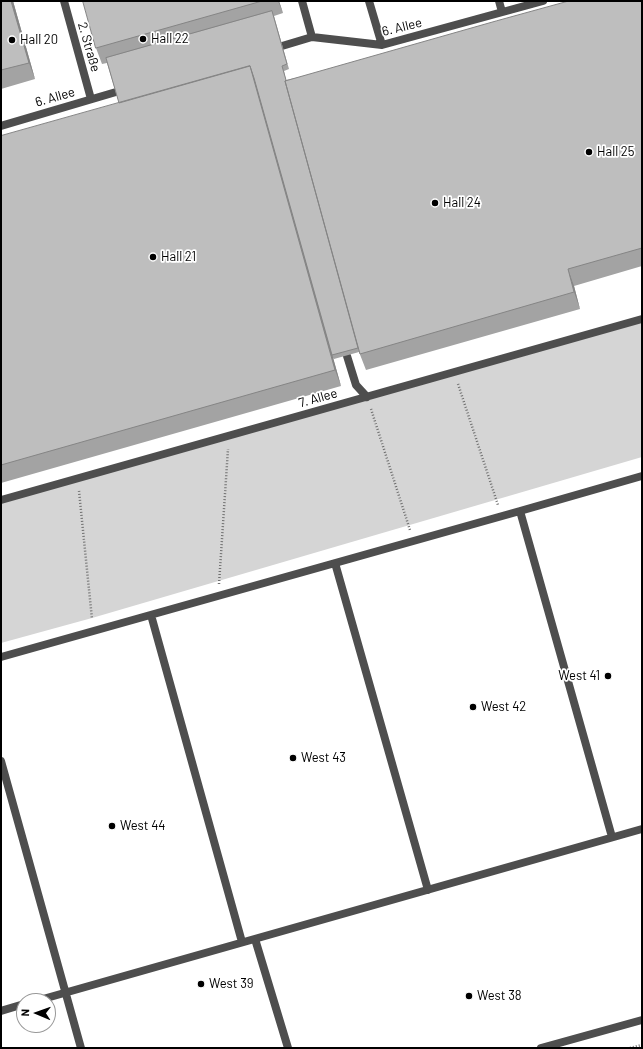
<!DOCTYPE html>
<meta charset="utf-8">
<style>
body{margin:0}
#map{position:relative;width:643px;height:1049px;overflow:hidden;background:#fff;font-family:Barlow,sans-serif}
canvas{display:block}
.frame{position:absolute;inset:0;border:2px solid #000;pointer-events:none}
.north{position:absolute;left:16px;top:993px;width:40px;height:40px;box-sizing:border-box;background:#fff;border:1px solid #999;border-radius:50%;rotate:272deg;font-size:11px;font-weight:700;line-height:16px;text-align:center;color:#000}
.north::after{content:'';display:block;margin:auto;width:14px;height:18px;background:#000;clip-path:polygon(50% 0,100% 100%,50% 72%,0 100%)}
</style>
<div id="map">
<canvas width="643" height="1049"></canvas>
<div class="frame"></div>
<div class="north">N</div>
</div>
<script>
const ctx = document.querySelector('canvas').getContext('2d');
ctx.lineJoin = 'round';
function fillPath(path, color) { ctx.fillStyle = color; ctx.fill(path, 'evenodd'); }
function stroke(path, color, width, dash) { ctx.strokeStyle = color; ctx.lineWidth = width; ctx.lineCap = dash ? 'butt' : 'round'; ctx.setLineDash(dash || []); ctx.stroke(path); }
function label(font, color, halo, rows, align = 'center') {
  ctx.font = font + ' Barlow,sans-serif'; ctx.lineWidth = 3.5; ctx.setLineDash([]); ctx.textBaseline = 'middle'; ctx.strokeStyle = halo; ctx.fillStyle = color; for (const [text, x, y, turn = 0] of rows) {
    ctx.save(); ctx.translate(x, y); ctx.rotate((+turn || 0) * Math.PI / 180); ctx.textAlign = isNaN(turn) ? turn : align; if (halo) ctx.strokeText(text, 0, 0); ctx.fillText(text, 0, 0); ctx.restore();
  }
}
fillPath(new Path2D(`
 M642,319V457L92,618L1,643V500Z`), '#d5d5d5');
stroke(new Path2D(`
 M458,384L498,505
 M371,409L410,530
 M79,491L92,619
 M219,584L228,449
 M630,1048L642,1045`), '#707070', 2.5, [1, 2]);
stroke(new Path2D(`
 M64,1L91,99
 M302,1L312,37
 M369,1L382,45
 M499,1L502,12
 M282,46L312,37L382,45L543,1
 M1,126L116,92
 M347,356L356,385L367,397
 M1,500L642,319
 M520,511L612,837
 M335,563L428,890
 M151,615L242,942
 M1,657L520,511L642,476
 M1,761L81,1048
 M255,939L288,1048
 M36,1001L642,829
 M1,1011L24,1004
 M541,1048L642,1020`), '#4e4e4e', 8);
fillPath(new Path2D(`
 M1,1H13L35,79L1,89Z
 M83,1H279L283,13L274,16L289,69L284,71L286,80L642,1V266L574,286L580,309L366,370L359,352L334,359L333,358L341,386L1,483V136L119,103L107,63L102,64L96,48Z`), '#a3a3a3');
fillPath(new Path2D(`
 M11,1H13L35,79L29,63Z
 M278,1H279L283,13Z
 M250,66L256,82L341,386L335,370Z
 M568,269L574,286L580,309L574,292Z`), '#858585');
const building = new Path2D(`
 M1,1H11L29,63L1,70Z
 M83,1H262L96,48Z
 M569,1H642V248L568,269L574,292L360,354L285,81L496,21Z
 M272,11L287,64L282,66L286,80L285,81L358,348L332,355L254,78L250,66L119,103L106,58Z
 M250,66L335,370L1,465V136Z`);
fillPath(building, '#bebebe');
stroke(building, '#858585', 1);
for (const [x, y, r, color] of [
 [143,39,4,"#000"],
 [12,40,4,"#000"],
 [589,152,4,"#000"],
 [435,203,4,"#000"],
 [153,257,4,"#000"],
 [608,676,4,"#000"],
 [473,707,4,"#000"],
 [293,758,4,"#000"],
 [112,826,4,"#000"],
 [201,984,4,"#000"],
 [469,996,4,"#000"]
]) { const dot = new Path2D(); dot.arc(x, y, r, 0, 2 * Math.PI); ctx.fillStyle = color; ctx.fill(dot); stroke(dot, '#fff', 1.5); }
label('13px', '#000', '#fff', [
 ["6. Allee",402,27,-14],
 ["2. Straße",89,47,74],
 ["6. Allee",55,97,-16],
 ["7. Allee",318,398,-16]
]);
label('13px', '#000', '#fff', [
 ["Hall 22",151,39],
 ["Hall 20",20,40],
 ["Hall 25",597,152],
 ["Hall 24",443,203],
 ["Hall 21",161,257],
 ["West 41",600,676,"right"],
 ["West 42",481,707],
 ["West 43",301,758],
 ["West 44",120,826],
 ["West 39",209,984],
 ["West 38",477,996]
], 'left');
</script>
